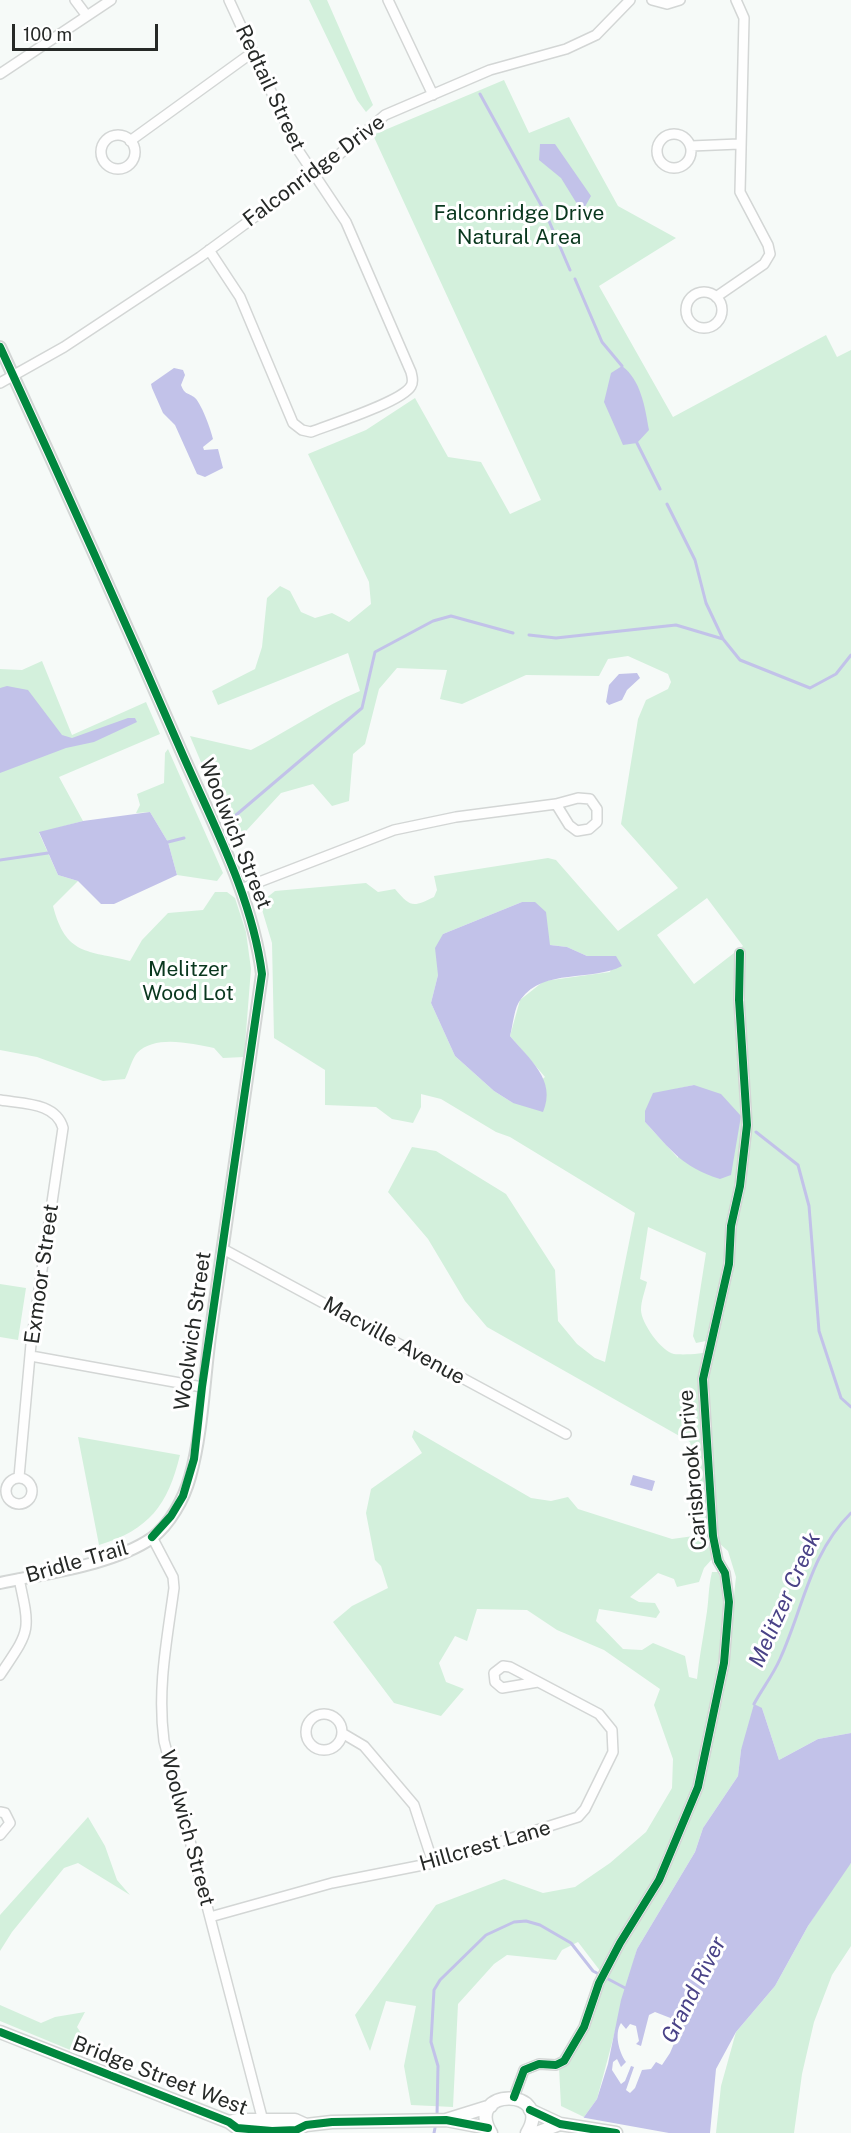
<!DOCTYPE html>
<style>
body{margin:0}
#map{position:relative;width:851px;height:2133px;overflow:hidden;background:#f6faf8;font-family:"Public Sans",sans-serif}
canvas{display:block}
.scale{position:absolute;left:12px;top:24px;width:146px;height:27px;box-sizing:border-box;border:3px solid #262927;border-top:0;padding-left:8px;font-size:18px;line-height:21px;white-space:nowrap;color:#262927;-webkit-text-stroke:4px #fff;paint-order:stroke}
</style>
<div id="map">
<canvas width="851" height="2133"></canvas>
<div class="scale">100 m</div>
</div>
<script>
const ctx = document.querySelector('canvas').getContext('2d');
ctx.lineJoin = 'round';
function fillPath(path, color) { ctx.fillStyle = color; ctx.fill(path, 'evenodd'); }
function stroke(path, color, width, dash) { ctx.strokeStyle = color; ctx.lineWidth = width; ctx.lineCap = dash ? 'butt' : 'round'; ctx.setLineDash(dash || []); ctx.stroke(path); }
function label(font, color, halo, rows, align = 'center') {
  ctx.font = font + ' "Public Sans",sans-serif'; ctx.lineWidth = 6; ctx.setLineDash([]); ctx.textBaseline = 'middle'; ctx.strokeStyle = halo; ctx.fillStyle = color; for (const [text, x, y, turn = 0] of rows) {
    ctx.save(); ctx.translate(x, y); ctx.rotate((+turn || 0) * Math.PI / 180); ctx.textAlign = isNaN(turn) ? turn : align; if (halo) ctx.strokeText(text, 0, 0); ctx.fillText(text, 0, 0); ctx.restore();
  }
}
fillPath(new Path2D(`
 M309,0H327L373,105L366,112L357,100Z
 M504,80L529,133L569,117L618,206L676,238L599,286L673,417L826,335L837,357L851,350V1733L818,1739L779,1760L762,1708L741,1750L738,1776L703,1828L695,1852L637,1949L597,2099L584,2117L561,2106L559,2068L567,2062L581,2041L618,1953L656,1895L700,1794L723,1697L736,1577L728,1551L704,1530L697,1514L696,1465L690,1442L487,1327L465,1301L428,1239L388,1192L412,1147L436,1151L506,1194L555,1270L558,1321L577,1344L595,1358L605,1362L635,1213L510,1137L496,1132L441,1099L421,1094V1107L413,1123L392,1119L376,1107L325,1105V1070L274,1038L272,943L260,903L275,891L366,883L378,892L395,889C411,908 413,907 434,897L437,890L434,876L548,858L556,860L618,931L678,888L621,824L638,719L646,700L668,689L671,682L668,674L628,656L608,659L599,676L526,675L462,704L440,699L447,670L397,668L379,689L365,744L353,754L349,801L332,806L313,784L281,793L235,843L190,736L251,750C288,731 322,707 360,691L348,653L218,705L212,691L255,669L262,647L267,598L280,586L290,591L301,612L315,618L332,613L349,622L371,604L369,582L308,454L366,430L415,398L448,457L481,462L510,514L541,500L373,135ZM707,898L743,946L694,984L657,935ZM522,902L550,945L567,947L587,956H616L610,972L544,981L520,1000L510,1036L545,1077L513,1103L494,1091L455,1056L431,1003L438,975L443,934ZM694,1085L678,1158L645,1122L676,1089ZM648,1227L706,1253L693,1336L696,1343L716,1339L712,1351C703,1354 684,1355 674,1354C662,1352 641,1323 641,1310C641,1301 645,1291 647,1282L640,1279Z
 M42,661L72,735L146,702L160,734L59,777L83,821L39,833L58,875L78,881L53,906C66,956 87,950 130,961L142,940L168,913L203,910L215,892H227L235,898L246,932L251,969L244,1057L223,1058L214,1048C192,1044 156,1034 137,1053C132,1059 129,1071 125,1079L103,1081L37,1057L0,1050V669L22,670Z
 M168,749L223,873L217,881L177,875L168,842L150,812L136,813L140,805L137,794L164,783L165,753Z
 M0,1284L26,1288L18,1340L0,1337Z
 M414,1430L531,1498L551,1501L568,1497L578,1509L672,1539L701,1535L708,1537L712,1546L713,1558L704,1568L699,1582L677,1587L674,1579L658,1573L630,1597L639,1602L655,1603L660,1612L656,1618L599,1609L596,1621L623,1649L642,1650L653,1643L685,1656L689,1677L697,1679C699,1658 703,1639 706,1618C709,1602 708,1588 712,1572H719L724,1607L720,1662L696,1782L652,1888L601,1972L578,1942L562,1950L556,1960L507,1955L494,1964L458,2004L453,2107L411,2105L404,2066L416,2006L386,2001L370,2051L355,2015L436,1905L504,1879L543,1893L575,1887L610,1863L646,1832L672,1788L673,1759L654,1705L660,1689L604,1650L557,1630L527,1610L477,1609L467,1641L455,1636L439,1663L446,1682L464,1689L441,1716L394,1703L333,1622L352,1606L388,1588L381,1566L375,1560L366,1513L371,1489L422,1453L412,1437Z
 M78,1437L180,1455C168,1505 149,1530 99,1545Z
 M88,1817L105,1846L117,1880L130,1895L78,1863L64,1868L12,1932L0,1951V1915Z
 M851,1863V1946L832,1975L814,2022L802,2074L794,2133H716L721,2086L736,2032L775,1986L808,1926L845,1868Z
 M0,2005L41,2023L55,2017L85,2012L77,2027L87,2042L80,2054L0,2021Z`), '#d3f0dc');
fillPath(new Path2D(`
 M540,144H555L591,196L582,212L561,178L539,160Z
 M622,366C641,380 645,407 649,430L637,443L623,445L604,402L611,373Z
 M174,368L183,370L185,375L181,385C185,395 187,392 194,397C201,402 211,430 213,439L203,447L204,450L218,449L223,468L205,477L197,474L175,425L163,413L152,388L151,384Z
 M637,673L640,678L627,690L622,700L609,705L606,702L609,685L619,674Z
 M7,686L28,690L62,735L72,738L128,718H135L137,722L94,742L66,748L0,773V688Z
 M150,812L168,842L177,875L114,904H101L78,881L58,875L39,832L83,821Z
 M522,902H535L546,912L550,945L567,947L587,956H616L622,966C591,982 544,968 521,999C514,1007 513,1025 510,1036C529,1059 557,1080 543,1112L513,1103L494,1091L455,1056L431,1003L438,975L435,948L443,934Z
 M694,1085L721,1094L741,1116L731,1175L720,1179C682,1167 672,1151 645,1122V1111L653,1093Z
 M633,1475L655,1481L652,1491L630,1485Z
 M754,1704L762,1708L779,1760L818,1739L851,1733V1863L808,1926L775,1986L736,2032L716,2069L710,2133H576L584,2117L597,2099L608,2064L621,2000L637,1949L695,1852L703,1828L738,1776L741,1750ZM655,2012L673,2019L679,2032L670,2053L662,2065L656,2062L651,2069L642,2070L635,2088L630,2093L626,2090L634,2067L631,2066L625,2081L621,2084L612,2070L613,2062L617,2059L621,2067L626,2062C619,2052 614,2034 621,2023L626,2029L630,2024L636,2026L639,2041L636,2044L641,2046L649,2015Z`), '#c2c2e9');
fillPath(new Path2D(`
 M580,2117L669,2133H573Z`), '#f6faf8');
stroke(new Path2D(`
 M480,94L546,214L570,270
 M575,279L602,342L622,366
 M637,443L660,489
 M667,504L695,560L706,603L723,639L740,660L810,688L836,674L851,655
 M529,635L556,638L676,625L723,639
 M229,821L362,708L375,652L433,621L451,616L513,633
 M168,842L184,838
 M0,860L48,853
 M756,1132L798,1165L809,1206L819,1331L841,1398L851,1407
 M754,1704C762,1689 773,1675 780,1659C803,1609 810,1553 851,1513
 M437,2116L438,2066L431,2042L434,1990L440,1980L486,1935L514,1922L526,1921L540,1925L571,1943L593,1971L627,1989
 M434,2133L436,2123`), '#c2c2e9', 3);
const minor = new Path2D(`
 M75,0L87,16
 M388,0L433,95
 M652,0L667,4L680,0
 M0,74L111,0
 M657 151a17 17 0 1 1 34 0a17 17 0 1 1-34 0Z
 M101 152a17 17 0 1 1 34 0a17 17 0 1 1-34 0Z
 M130,141L253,52
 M691,146L739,144
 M209,250L240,297L293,423L302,430L311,432C331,424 402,402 411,386C414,381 412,377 411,372L346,222L298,150L229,0
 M686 310a18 18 0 1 1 36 0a18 18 0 1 1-36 0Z
 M716,297L764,264L770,254L768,245L740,192L744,18L736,0
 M0,383L64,347L200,257L335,158L385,115L490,70L566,49L596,35L630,0
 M241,889L394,830L456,817L556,804L578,798L590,799L597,809V822L589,829L577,831L569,825L556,804
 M0,1100C22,1104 56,1102 63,1128L31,1344L19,1477
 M223,1249L566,1434
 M31,1356L202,1387
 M6 1491a13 13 0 1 1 26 0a13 13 0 1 1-26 0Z
 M152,1537L173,1577L174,1588C167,1640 157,1688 164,1741L263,2121
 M0,1675C30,1630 31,1633 19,1579
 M306 1732a18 18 0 1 1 36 0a18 18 0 1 1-36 0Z
 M342,1733L364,1746L414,1805L433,1863
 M0,1812L5,1813L10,1823L0,1835
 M210,1917L332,1883L433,1863L578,1817L585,1809L613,1752L612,1730L599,1714L510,1667L503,1666L494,1673L495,1682L502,1688L538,1682
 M514,2097L524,2070L539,2064L556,2065L564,2061L584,2027L599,1983L620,1943L659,1880L698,1787L724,1663L729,1602L725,1573L718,1561L713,1536L703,1379L729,1264L731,1226L740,1186L747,1125L739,1000L740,953`);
const tertiary = new Path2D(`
 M0,347C62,481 123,617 182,753C213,824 252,896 262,974C245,1092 228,1210 211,1329C204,1377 203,1431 190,1477C184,1499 170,1524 152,1538C113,1565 46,1573 0,1583`);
const secondary = new Path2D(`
 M0,2032L229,2122L237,2128L272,2131L296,2130L306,2125L332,2122L446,2120L488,2128
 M530,2110L560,2124L616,2133
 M446,2120L491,2106
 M229,2122L237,2120H295L306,2125
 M528,2132L536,2133L560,2124
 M491,2133C463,2087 555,2087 527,2133`);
stroke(minor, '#d3d6d5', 12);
stroke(tertiary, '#d3d6d5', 14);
stroke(secondary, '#d3d6d5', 15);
stroke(minor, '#fefefe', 9);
stroke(tertiary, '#fefefe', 10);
stroke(secondary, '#fefefe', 12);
stroke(new Path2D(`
 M0,347C62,481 123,617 182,753C213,824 252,896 262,974L202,1387L194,1459L183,1496L171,1516L152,1537
 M0,2032L229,2122L237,2128L272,2131L296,2130L306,2125L332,2122L446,2120L488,2128
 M514,2097L524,2070L539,2064L556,2065L564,2061L584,2027L599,1983L620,1943L659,1880L698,1787L724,1663L729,1602L725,1573L718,1561L713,1536L703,1379L729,1264L731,1226L740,1186L747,1125L739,1000L740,953
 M530,2110L560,2124L616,2133`), '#00873e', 8);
label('21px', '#262927', '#fff', [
 ["Redtail Street",270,88,65],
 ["Falconridge Drive",314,171,-37],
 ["Woolwich Street",235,834,68],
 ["Exmoor Street",42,1274,-82],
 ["Woolwich Street",193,1331,-82],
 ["Macville Avenue",394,1341,29],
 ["Carisbrook Drive",693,1470,-95],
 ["Bridle Trail",77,1562,-16],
 ["Woolwich Street",187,1828,75],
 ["Hillcrest Lane",485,1846,-16],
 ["Bridge Street West",160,2076,21]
]);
label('21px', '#09371e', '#fff', [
 ["Falconridge Drive",519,214],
 ["Natural Area",519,238],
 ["Melitzer",188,970],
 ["Wood Lot",188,994]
]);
label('italic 22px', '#494287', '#fff', [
 ["Melitzer Creek",785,1600,-66],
 ["Grand River",694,1990,-63]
]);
</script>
